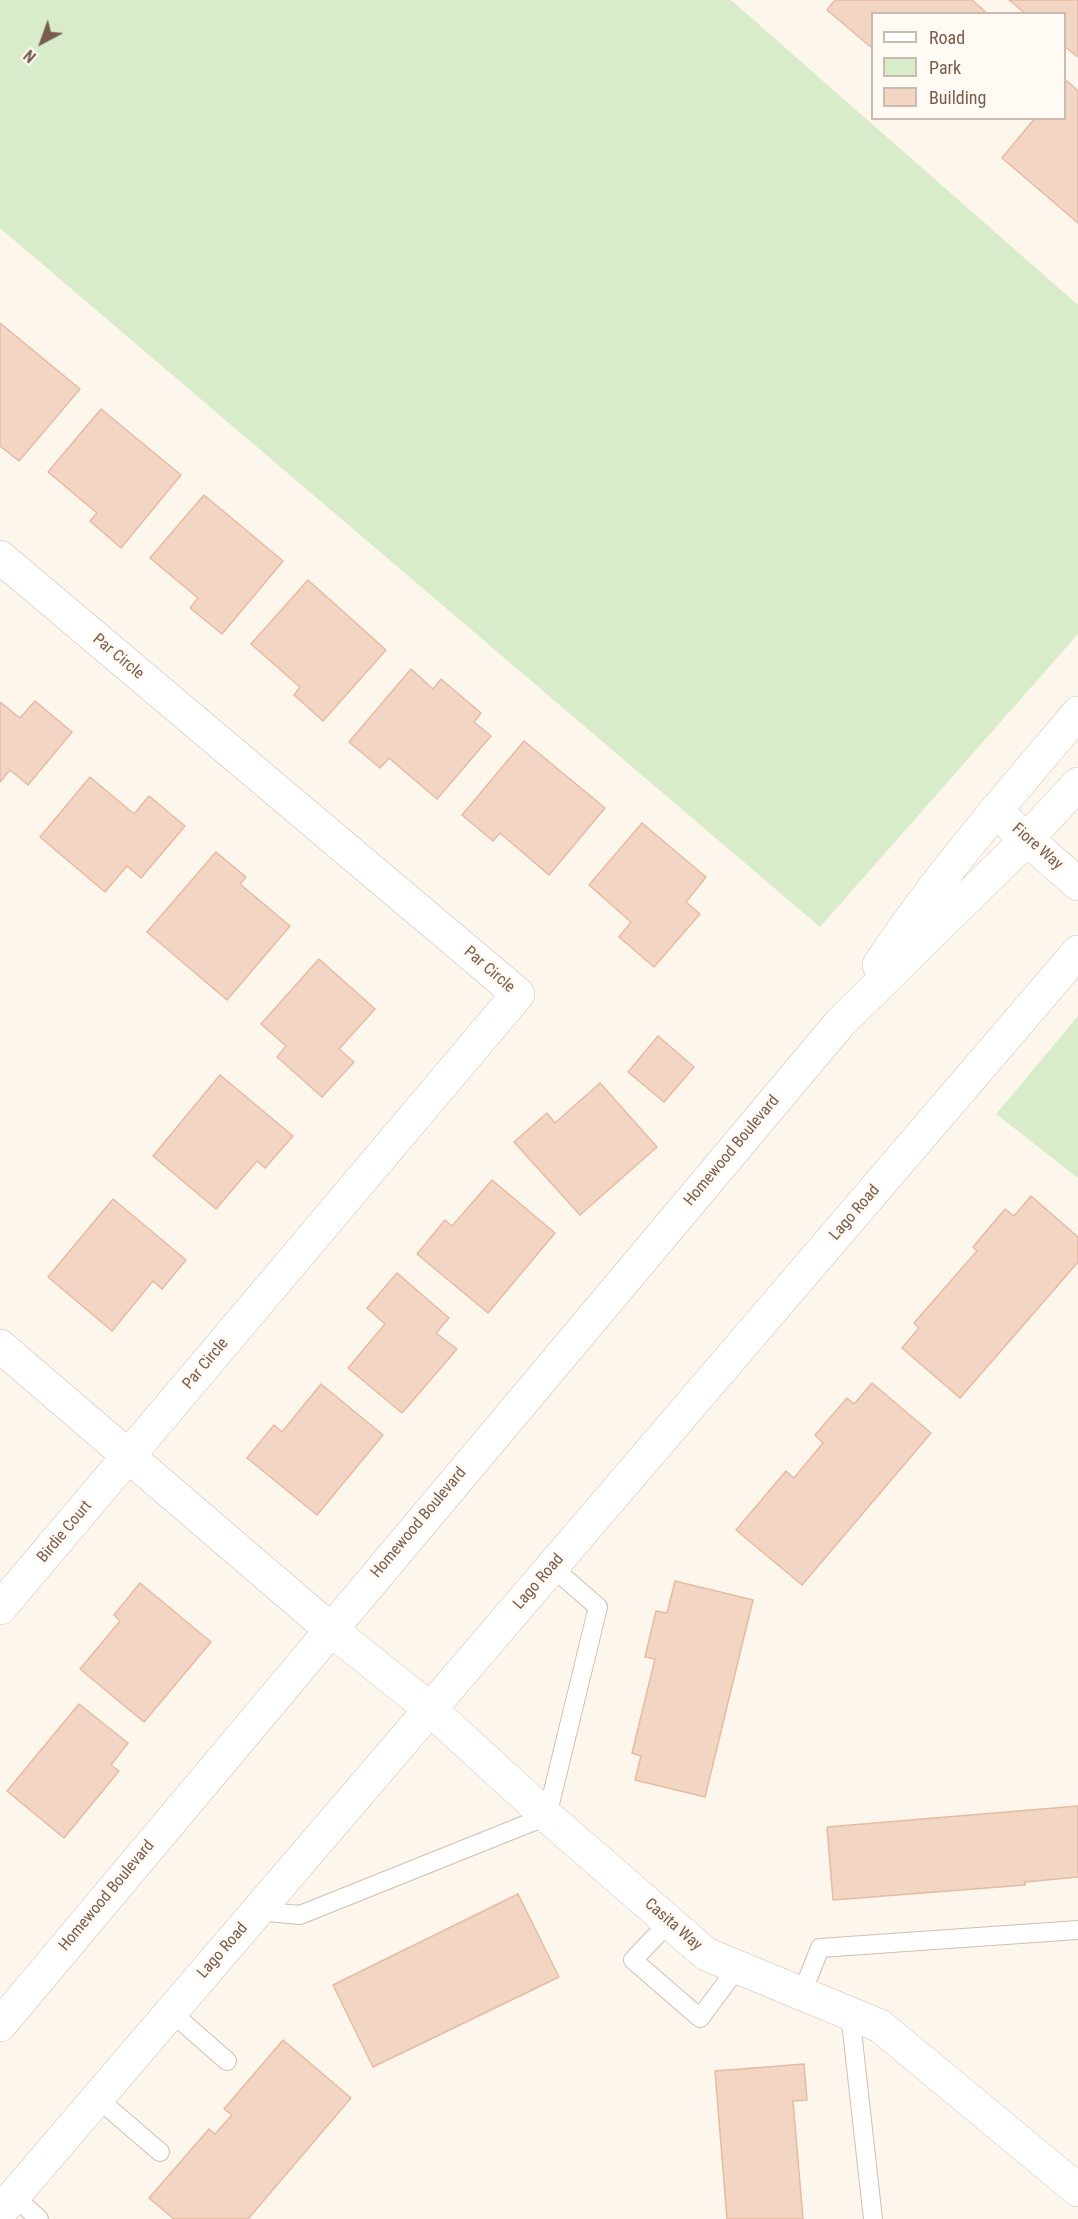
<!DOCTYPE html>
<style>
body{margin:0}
#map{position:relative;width:1078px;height:2219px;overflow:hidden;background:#fdf6ec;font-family:"Roboto Condensed",sans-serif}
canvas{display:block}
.legend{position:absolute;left:871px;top:12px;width:195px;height:108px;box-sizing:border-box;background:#fffaf3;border:2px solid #cabbb1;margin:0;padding:8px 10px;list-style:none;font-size:18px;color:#7a5c4d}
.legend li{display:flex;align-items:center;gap:12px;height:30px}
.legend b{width:30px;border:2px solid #cabbb1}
.north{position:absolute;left:12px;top:12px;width:60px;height:60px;-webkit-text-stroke:4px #fffaf3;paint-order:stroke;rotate:221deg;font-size:16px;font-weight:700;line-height:24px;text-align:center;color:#7a5c4d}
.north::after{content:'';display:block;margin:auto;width:21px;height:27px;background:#7a5c4d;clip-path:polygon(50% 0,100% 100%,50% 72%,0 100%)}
</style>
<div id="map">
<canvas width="1078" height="2219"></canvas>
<ul class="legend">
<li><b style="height:8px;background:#fff"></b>Road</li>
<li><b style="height:16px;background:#d8ecc9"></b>Park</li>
<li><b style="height:16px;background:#f3d5c3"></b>Building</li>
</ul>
<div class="north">N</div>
</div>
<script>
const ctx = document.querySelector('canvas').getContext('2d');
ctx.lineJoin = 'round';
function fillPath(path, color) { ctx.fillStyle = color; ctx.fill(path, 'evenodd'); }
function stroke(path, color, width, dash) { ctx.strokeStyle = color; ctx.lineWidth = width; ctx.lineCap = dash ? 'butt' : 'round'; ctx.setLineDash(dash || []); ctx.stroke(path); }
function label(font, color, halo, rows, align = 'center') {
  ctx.font = font + ' "Roboto Condensed",sans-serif'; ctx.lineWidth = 6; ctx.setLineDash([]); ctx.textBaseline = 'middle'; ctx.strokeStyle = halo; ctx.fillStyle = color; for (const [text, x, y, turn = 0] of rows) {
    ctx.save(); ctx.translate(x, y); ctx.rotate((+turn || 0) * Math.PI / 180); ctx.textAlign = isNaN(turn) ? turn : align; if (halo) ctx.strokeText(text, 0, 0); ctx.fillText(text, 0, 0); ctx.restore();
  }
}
fillPath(new Path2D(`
 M0,0H731L1078,305V634L820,927L0,228Z
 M1078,1016V1178L996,1114Z`), '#d8ecc9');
const building = new Path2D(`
 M835,0H972L988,14H872V48L827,10Z
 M1009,0H1078V57L1064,46V14H1026Z
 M1067,81L1078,91V223L1002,158L1035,118H1064V84Z
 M0,323L80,389L19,461L0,446Z
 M101,409L181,475L121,548L90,521L97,513L48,472Z
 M204,495L283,561L222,634L190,608L198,598L150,558Z
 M308,580L386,650L323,721L294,695L300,687L251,644Z
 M411,669L433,689L441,679L481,713L474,722L491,736L437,799L389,758L380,768L349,742Z
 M35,701L72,732L28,785L10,770L0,782V702L20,718Z
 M524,741L605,808L549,875L500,833L493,841L462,815Z
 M90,777L134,814L149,796L185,826L141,878L127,866L105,892L40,837Z
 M642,823L706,877L686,902L700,914L654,967L619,937L631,922L589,885Z
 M216,852L246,877L240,884L290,926L227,1000L147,932Z
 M319,959L375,1009L339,1049L354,1062L322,1097L277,1057L286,1046L261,1024Z
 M658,1036L694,1067L664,1102L628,1072Z
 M220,1075L293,1136L265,1168L257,1161L216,1209L153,1156Z
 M600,1083L657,1147L580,1215L514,1142L547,1113L555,1123Z
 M492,1180L555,1233L488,1313L417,1254L445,1220L452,1226Z
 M1031,1196L1078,1237V1262L960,1398L902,1348L919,1328L914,1323L977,1251L973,1247L1005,1209L1014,1216Z
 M113,1199L186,1260L162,1289L153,1281L112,1331L48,1277Z
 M397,1273L449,1318L436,1333L457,1349L402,1413L348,1368L385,1324L367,1308Z
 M872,1383L931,1433L802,1585L736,1530L786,1471L794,1478L823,1443L815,1435L847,1398L854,1404Z
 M321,1384L383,1435L317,1515L247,1458L274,1425L282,1432Z
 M675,1581L753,1600L705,1797L635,1780L641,1756L632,1753L655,1659L645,1657L656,1611L667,1613Z
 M140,1583L211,1642L144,1722L80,1669L120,1621L114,1615Z
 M79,1704L128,1743L111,1765L119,1771L64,1838L7,1791Z
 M1078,1806V1877L1025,1882V1885L833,1900L827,1827Z
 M518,1894L559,1977L373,2067L333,1985Z
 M283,2040L351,2098L248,2219H174L149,2198L209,2129L215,2134L232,2115L224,2109Z
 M804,2064L807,2100L793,2101L803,2219H727L715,2071Z`);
fillPath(building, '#f3d5c3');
stroke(building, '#e6bba3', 1.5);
const lane = new Path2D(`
 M258,1911L300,1915L547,1816L598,1607L552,1567
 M669,1922L633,1960L700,2018L738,1967
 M802,1993L820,1948L1078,1930
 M171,2012L227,2061
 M850,2013L873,2219
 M97,2098L160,2152
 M14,2196L39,2219`);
const street = new Path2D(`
 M0,557L518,994L0,1608
 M995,811L1078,884
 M0,1346L330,1629L430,1709L547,1816L706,1954L880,2026L1078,2190
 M0,2212L1078,952`);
const secondary = new Path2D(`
 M879,965C938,876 1009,795 1078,713
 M0,2025L840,1023L1027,839L1078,784`);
stroke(lane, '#d1beb0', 20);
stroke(street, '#d1beb0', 34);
stroke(secondary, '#d6c0b0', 34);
stroke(lane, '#fff', 18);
stroke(street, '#fff', 33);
stroke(secondary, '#fff', 33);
label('16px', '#7a5c4d', '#fffaf3', [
 ["Par Circle",118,657,40],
 ["Fiore Way",1037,847,41],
 ["Par Circle",489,970,41],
 ["Homewood Boulevard",732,1151,-50],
 ["Lago Road",855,1213,-49],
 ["Par Circle",206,1364,-50],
 ["Homewood Boulevard",419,1523,-50],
 ["Birdie Court",65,1532,-50],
 ["Lago Road",539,1582,-49],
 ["Homewood Boulevard",107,1896,-50],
 ["Casita Way",673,1925,41],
 ["Lago Road",223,1951,-49]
]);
</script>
